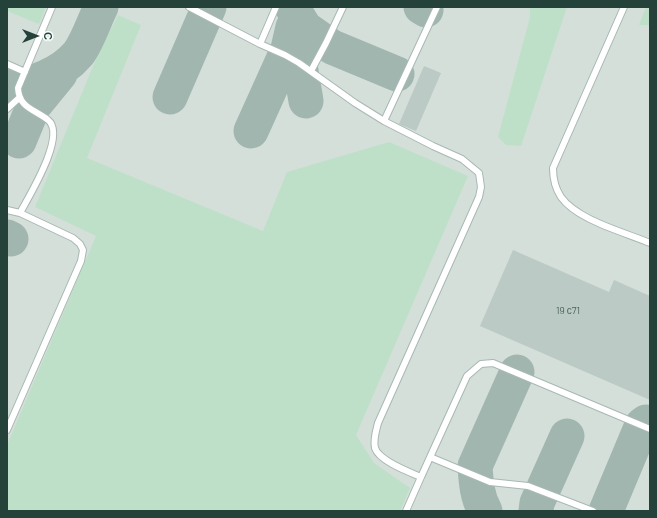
<!DOCTYPE html>
<meta charset="utf-8">
<style>
body{margin:0}
#map{position:relative;width:657px;height:518px;overflow:hidden;background:#e6efeb;font-family:Barlow,sans-serif}
canvas{display:block}
.frame{position:absolute;inset:0;border:8px solid #24423a;pointer-events:none}
.north{position:absolute;left:16px;top:16px;width:40px;height:40px;-webkit-text-stroke:3px #f7fbf9;paint-order:stroke;rotate:90deg;font-size:11px;font-weight:700;line-height:16px;text-align:center;color:#24423a}
.north::after{content:'';display:block;margin:auto;width:14px;height:18px;background:#24423a;clip-path:polygon(50% 0,100% 100%,50% 72%,0 100%)}
</style>
<div id="map">
<canvas width="657" height="518"></canvas>
<div class="frame"></div>
<div class="north">С</div>
</div>
<script>
const ctx = document.querySelector('canvas').getContext('2d');
ctx.lineJoin = 'round';
function fillPath(path, color) { ctx.fillStyle = color; ctx.fill(path, 'evenodd'); }
function stroke(path, color, width, dash) { ctx.strokeStyle = color; ctx.lineWidth = width; ctx.lineCap = dash ? 'butt' : 'round'; ctx.setLineDash(dash || []); ctx.stroke(path); }
function label(font, color, halo, rows, align = 'center') {
  ctx.font = font + ' Barlow,sans-serif'; ctx.lineWidth = 4; ctx.setLineDash([]); ctx.textBaseline = 'middle'; ctx.strokeStyle = halo; ctx.fillStyle = color; for (const [text, x, y, turn = 0] of rows) {
    ctx.save(); ctx.translate(x, y); ctx.rotate((+turn || 0) * Math.PI / 180); ctx.textAlign = isNaN(turn) ? turn : align; if (halo) ctx.strokeText(text, 0, 0); ctx.fillText(text, 0, 0); ctx.restore();
  }
}
fillPath(new Path2D(`
 M7,7H650V511H7Z`), '#d4dfda');
fillPath(new Path2D(`
 M7,7H46L39,24L7,11Z
 M530,7H567L521,146L506,145L498,137L530,17Z
 M646,7H650V25H639Z
 M118,15L141,25L87,158L263,231L287,172L389,142L468,176L356,435L374,463L410,488L400,511H7V445L96,236L35,207L96,59Z`), '#bfe0c8');
stroke(new Path2D(`
 M292,7L305,28L332,47L397,74
 M421,7L426,10
 M294,29L306,101
 M7,87C32,85 61,74 78,54C87,43 94,21 101,7
 M170,97L209,7
 M251,131L288,49L293,27
 M19,141L33,107L60,74
 M7,237L11,239
 M485,511C477,497 476,482 475,466L517,372
 M536,511L537,503L567,436
 M606,511L642,425L646,422`), '#a2b6b0', 35);
fillPath(new Path2D(`
 M424,66L441,73L416,131L399,124Z
 M513,250L609,292L614,280L650,296V400L480,326Z`), '#bbcac4');
const lane = new Path2D(`
 M189,7L260,44L276,7
 M624,7L553,168C553,178 555,188 561,197C577,220 624,232 650,243
 M260,44L285,55L299,63L355,103L384,121L433,146L462,159L479,173L481,187L479,197L378,423C376,431 373,440 375,448C379,461 409,472 421,477L467,376L481,364L493,363L650,429
 M7,64L25,72
 M311,71L326,43L343,7
 M7,109L19,98
 M384,121L437,7
 M7,210L20,213C29,196 67,135 48,120C34,109 19,108 18,88L52,7
 M7,430L81,261L83,250L80,244L73,238L20,213
 M430,457L490,482L528,486L593,511
 M406,511L421,477`);
stroke(lane, '#a8b8b2', 8);
stroke(lane, '#fff', 6);
label('10px', '#4a645c', null, [
 ["19 с71",568,311]
]);
</script>
